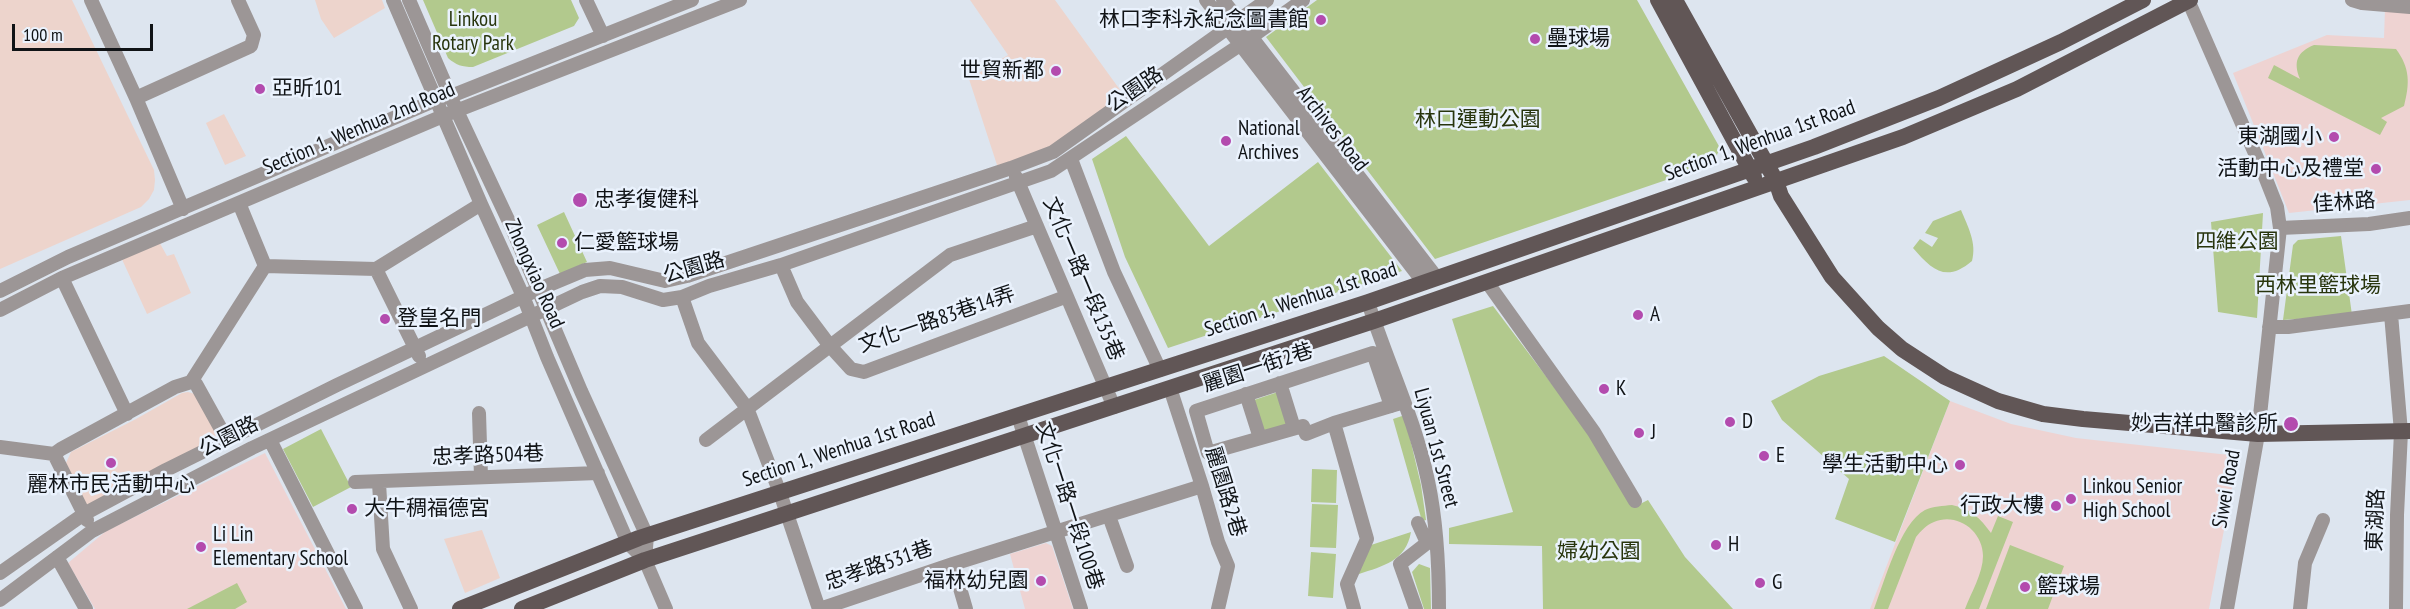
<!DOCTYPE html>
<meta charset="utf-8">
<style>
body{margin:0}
#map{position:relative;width:2410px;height:609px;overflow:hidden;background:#dde5ef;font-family:"PT Sans Narrow",sans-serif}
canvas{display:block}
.scale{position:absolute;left:12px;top:24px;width:141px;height:27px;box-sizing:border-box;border:3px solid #101316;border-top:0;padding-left:8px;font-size:18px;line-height:21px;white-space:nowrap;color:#101316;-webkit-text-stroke:4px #eaf2fd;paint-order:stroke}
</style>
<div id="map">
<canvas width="2410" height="609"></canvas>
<div class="scale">100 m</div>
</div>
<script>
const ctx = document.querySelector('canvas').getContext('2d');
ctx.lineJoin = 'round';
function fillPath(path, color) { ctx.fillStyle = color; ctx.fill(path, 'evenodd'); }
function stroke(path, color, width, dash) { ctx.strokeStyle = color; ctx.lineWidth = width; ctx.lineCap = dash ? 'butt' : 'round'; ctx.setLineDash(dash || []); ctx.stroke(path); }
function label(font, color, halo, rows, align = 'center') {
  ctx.font = font + ' "PT Sans Narrow","Noto Sans TC",sans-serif'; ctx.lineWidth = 5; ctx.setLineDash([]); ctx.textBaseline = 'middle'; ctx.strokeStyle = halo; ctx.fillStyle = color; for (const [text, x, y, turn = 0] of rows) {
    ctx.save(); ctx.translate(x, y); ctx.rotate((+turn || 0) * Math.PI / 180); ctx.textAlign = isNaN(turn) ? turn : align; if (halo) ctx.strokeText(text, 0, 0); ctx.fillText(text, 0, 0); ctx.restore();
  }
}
fillPath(new Path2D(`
 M0,0H72L154,170L155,180L154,190L149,199L141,207L0,269Z
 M315,0H382L385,8L334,38L321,19Z
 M970,0H1055L1123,94L1052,148L998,168L969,79L1008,55Z
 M224,114L246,156L225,165L206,123Z
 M157,238L167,256L174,254L191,293L147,314L120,255Z
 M188,392L195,394L225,437L85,510L66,463L71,452L136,419L182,393Z
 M482,530L500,578L465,593L444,539Z`), '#edd4cc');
fillPath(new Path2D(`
 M2385,9L2410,10V200L2289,213L2233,73L2327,35L2384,38Z
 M1950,401L2011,424L2076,438L2238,456L2209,609H1870Z
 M265,453L346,609H95L68,563L106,531Z
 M1046,543L1052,546L1073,609H1025L1010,554Z`), '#eed3d2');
fillPath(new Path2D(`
 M423,0H571L579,18L574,26L473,67C462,67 456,65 448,58Z
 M1317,0H1637L1720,148L1713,164L1435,259L1266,37Z
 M2314,45L2396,49C2410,68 2410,83 2404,106L2381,118L2387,122L2380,135L2268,78L2274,65L2300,79C2293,62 2297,52 2314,45Z
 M1126,136L1209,246L1318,162L1402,271L1168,348L1125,257L1092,159Z
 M1961,210C1968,227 1977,243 1972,261C1946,283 1932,270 1913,248L1920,239L1932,247L1938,238L1925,233L1933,221Z
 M564,212L587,262L560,274L537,225Z
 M2263,213L2257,318L2218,312L2211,222Z
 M2341,236L2352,315L2283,320L2293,245L2298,240Z
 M1493,306L1585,428L1634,507L1648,500L1685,557L1733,609H1543L1542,546L1449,544V528L1513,512L1452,319Z
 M1884,356L1950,401L1895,542L1835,519L1849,479L1782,420L1771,401L1819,376Z
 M1278,392L1288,426L1265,433L1254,400Z
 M1402,416L1405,417L1421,485L1426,520L1422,521L1393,419Z
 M321,429L351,487L313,507L283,449Z
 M1312,469L1337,470L1336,503L1311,502Z
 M1312,504L1338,505L1336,548L1310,547Z
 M1952,505C1971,509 1980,518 1991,533L1998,516L2013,522L1979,609H1965C1971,593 1983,573 1983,556C1983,531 1957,512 1934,522C1926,525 1921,531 1916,537L1888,609H1874C1884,583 1900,523 1925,510C1933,506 1943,506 1952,505Z
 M1411,532C1406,561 1383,566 1359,574L1356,572L1371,545Z
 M2010,545L2064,566L2048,609H1986Z
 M1311,552L1336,554L1333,598L1308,596Z
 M1419,564L1430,568L1431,609H1424L1412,572Z
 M237,583L247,602L235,609H187Z`), '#b2c98d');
stroke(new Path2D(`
 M91,0L136,98L183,209
 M393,0L481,204L523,296L547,357L628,543L645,560L666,609
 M409,0L457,111L511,226L581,391L647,536L645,560
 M586,0L603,36
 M1206,0L1424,283
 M1223,0L1437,278
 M2188,0L2264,174L2277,207L2280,228L2258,434L2227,609
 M2352,0L2362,3L2410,7
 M136,98L251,46L254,35L238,0
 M1071,159L1114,272L1160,370
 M1016,177L1114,407
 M2280,228L2369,224L2410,218
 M781,265L797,302L830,346L851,369L864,372L1065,297
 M265,266L376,269L481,204
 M376,269L419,356
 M62,278L127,414
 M1487,282L1594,432L1635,501
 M0,291L68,257L436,100L451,96L692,0
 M682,297L698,343L747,408L780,493L819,609
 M1368,302C1387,362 1415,419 1428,481C1437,523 1439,566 1439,609
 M0,310L62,278L443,116L740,0
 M2391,314L2401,432L2397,515L2396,609
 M2269,327H2288L2410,311
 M191,382L265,266L239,203
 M1280,383L1294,428
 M1170,388L1202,486L1218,542L1228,566L1218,609
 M1246,394L1260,438
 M1391,406L1373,353L1196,411L1208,453L1303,426L1306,434L1334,423L1404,402
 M479,413L481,477
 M1018,416L1081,609
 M1334,423L1367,539L1347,584L1354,609
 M270,440L356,609
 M706,440L950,255L1037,226
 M0,447L54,454
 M355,482L598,473
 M379,483L383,549L411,609
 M1109,516L1127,566
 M87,520L54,454L61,449L175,387L191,382L196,384L227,440
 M57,557L86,609
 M953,564L966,609
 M0,573L84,514L166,470L337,385L537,290L585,270L610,268L665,281L687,276L1011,168L1053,152L1267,0
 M0,600L92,531L252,448L582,292L600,286L622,287L663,300L682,297L709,286L781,265L1051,171L1243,43L1303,0
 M820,609L953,564L1202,486
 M1416,609L1400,564L1427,543L1418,523
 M2300,609L2305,563L2323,520`), '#9c9696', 14);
stroke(new Path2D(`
 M1658,0L1754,177
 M1675,0L1776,181L1781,196L1832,277L1878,328L1902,349L1945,377L1998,401L2043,414L2083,419L2258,434L2410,431
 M460,609L639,538L1368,302L1814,147L1939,98L2061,42L2143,0
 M522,609L645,560L1374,321L1903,137L2017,89L2190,0`), '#615656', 16);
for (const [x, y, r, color] of [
 [1321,20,6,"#b34bae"],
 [1535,39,6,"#b34bae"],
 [1056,71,6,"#b34bae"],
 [260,89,6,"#b34bae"],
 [2334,137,6,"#b34bae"],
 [1226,141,6,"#b34bae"],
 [2376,169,6,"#b34bae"],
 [580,200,8,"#b34bae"],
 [562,243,6,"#b34bae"],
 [1638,315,6,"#b34bae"],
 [385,319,6,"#b34bae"],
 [1604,389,6,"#b34bae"],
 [1730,422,6,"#b34bae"],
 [2291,424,8,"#b34bae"],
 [1639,433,6,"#b34bae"],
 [1764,456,6,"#b34bae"],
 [111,463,6,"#b34bae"],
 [1960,465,6,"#b34bae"],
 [2071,499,6,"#b34bae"],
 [2056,506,6,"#b34bae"],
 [352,509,6,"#b34bae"],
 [1716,545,6,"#b34bae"],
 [201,547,6,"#b34bae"],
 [1041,581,6,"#b34bae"],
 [1760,583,6,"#b34bae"],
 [2025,587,6,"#b34bae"]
]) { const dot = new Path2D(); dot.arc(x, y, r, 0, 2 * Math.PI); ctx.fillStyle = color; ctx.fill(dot); stroke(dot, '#eaf2fd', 2); }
label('21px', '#28350d', '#eaf2fd', [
 ["Linkou",473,20],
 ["Rotary Park",473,44],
 ["林口運動公園",1478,120],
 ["四維公園",2237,242],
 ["西林里籃球場",2318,286],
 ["婦幼公園",1599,552]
]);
label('21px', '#101316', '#eaf2fd', [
 ["林口李科永紀念圖書館",1309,20,"right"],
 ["壘球場",1547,39],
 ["世貿新都",1044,71,"right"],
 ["亞昕101",272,89],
 ["National",1238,129],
 ["Archives",1238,153],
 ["東湖國小",2322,137,"right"],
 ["活動中心及禮堂",2364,169,"right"],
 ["忠孝復健科",594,200],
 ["仁愛籃球場",574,243],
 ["A",1650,315],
 ["登皇名門",397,319],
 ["K",1616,389],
 ["D",1742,422],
 ["妙吉祥中醫診所",2278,424,"right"],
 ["J",1651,433],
 ["E",1776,456],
 ["學生活動中心",1948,465,"right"],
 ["麗林市民活動中心",111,485,"center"],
 ["Linkou Senior",2083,487],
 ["High School",2083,511],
 ["行政大樓",2044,506,"right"],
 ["大牛稠福德宮",364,509],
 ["Li Lin",213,535],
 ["Elementary School",213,559],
 ["H",1728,545],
 ["福林幼兒園",1029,581,"right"],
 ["G",1772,583],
 ["籃球場",2037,587]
], 'left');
label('21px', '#101316', '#eaf2fd', [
 ["公園路",1135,90,-34],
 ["Section 1, Wenhua 2nd Road",359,129,-23],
 ["Archives Road",1332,129,52],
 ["Section 1, Wenhua 1st Road",1760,141,-20],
 ["佳林路",2344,203,-4],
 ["公園路",694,268,-16],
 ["Zhongxiao Road",534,274,66],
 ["文化一路一段135巷",1083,279,67],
 ["Section 1, Wenhua 1st Road",1301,300,-18],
 ["文化一路83巷14弄",937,320,-19],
 ["麗園一街2巷",1258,368,-18],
 ["公園路",229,437,-27],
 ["Liyuan 1st Street",1436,448,75],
 ["Section 1, Wenhua 1st Road",839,450,-18],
 ["忠孝路504巷",488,456,-2],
 ["Siwei Road",2227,489,-80],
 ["麗園路2巷",1225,492,73],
 ["文化一路一段100巷",1069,506,72],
 ["東湖路",2376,520,-88],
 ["忠孝路531巷",879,566,-19]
]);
</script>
